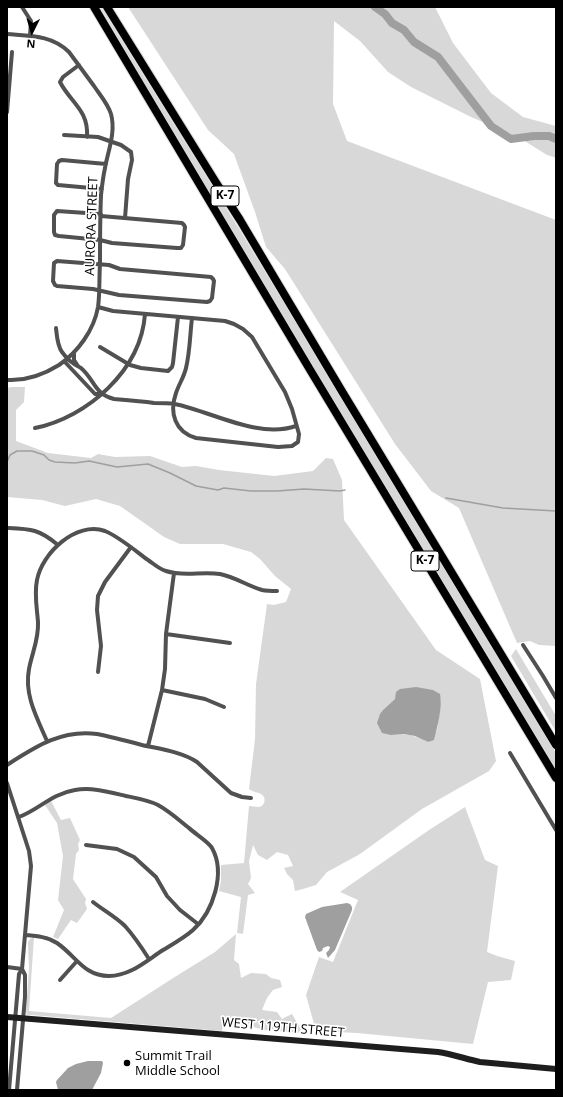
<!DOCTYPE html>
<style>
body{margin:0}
#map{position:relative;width:563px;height:1097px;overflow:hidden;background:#fff;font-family:"Open Sans",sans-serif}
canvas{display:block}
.frame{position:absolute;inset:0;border:8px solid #000;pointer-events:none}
.north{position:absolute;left:12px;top:12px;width:40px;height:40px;-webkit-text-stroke:3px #fff;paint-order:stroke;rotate:185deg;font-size:11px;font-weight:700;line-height:16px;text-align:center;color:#000}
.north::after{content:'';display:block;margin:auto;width:14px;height:18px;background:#000;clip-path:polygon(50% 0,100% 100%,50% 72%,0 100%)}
</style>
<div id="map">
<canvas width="563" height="1097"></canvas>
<div class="frame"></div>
<div class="north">N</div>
</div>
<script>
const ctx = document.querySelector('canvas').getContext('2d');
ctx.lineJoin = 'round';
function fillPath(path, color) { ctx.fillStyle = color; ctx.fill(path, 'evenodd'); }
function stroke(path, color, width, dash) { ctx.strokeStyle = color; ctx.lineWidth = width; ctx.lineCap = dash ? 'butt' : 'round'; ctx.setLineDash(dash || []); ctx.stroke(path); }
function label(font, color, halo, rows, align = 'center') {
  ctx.font = font + ' "Open Sans",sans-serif'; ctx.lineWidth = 3.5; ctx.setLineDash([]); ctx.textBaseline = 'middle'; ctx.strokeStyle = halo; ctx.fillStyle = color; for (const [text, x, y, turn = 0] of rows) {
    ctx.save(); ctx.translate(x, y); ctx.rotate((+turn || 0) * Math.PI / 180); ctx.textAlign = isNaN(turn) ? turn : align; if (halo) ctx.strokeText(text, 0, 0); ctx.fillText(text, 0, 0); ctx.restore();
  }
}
fillPath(new Path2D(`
 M100,7H101L241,232L556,753V770L233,235Z
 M128,7H435L453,43L491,93L523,117L556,126V158L547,155L523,140L511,136L490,125L471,117L411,87L388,72L360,41L334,21L333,104L347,141L556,220V646L539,645L530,641L517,643L459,508L431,491L395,444L285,269L266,247L255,212L234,154L208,130Z
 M12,387H25L24,402L16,410V441L48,453L91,458L98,454L115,457L150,456L182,467L196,466L219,470L274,476L313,471L326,458L333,459L342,480L344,520L436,650L480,679L496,761L489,771L422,809L360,854L327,872L316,885L303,889L295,891L293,880L287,874L284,868L293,866L288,855L277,852L267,860L258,855L253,845L249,861L251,878L248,884L255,893L248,895L243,934L237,933L241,897L219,891L221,881V865L244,863L249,806C252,806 256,807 259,807C265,806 267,797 261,794C257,792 253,792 249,789L255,739L256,684L267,604L274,605L286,602L291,589L275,576L260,559L251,552L223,544H180L164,537L120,506L96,499L65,506L42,500L7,497V388ZM441,698L437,730L428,742C413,735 408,733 391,735L384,709L395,699Z
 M516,649L556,716V732L511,656Z
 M51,801L61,820L70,818L80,840L78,844L79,850L76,854L73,879L86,899L85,903L87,909L77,923L71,920L58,939L53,937L64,910L58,900L63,856L57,823L45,805Z
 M465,807L485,860L498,866L487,952L497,956L515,961L511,980L488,982L473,1044L357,1033L316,1031L306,995L319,957L333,962L358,900L340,892L429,830Z
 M236,934L234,960L239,964L241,978L251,973L266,974L271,978L280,980L282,987L273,990L267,998L262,1010L277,1012L282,1019L292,1014L303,1033L264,1030L253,1027H234L223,1025L222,1031L31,1015H27L26,1012L29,968L28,945V942L30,939L34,937L29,1011L111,1018L170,980L215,952Z`), '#d8d8d8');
fillPath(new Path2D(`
 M416,687L433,690L440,694C443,706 437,728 434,740L428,742L415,736L404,734L391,735L382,733L377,723L380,714L384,709L395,699L396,692L400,689Z
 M347,903L350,904L352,907V910L335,950L328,958L326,953L329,950L330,947L328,946L323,948L322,951L319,952L317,950L305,917L306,914L322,907Z
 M88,1061H102L103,1063L101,1073L92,1090H58L56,1082L57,1080L68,1068L76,1064Z`), '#9f9f9f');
stroke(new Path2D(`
 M7,462L10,455L17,451H32L44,455L49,460L55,462L75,463L89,461L117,467L148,464L170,473L196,486L218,490L224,488L251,491H277L304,489L340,491L345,490
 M446,498L503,508L556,511`), '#9f9f9f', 1.5);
stroke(new Path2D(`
 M375,7L385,14L392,23L404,30L414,42L438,57L491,126L511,139L534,136H549L556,139`), '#9f9f9f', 8);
const highway = new Path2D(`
 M94,7L309,368L556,778
 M107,7L215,181L240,220L340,388L556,745`);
stroke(highway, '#dbdbdb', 10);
stroke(new Path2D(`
 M22,7L31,21L30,36
 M7,34C30,36 52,35 69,52C77,63 86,75 94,86C100,95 108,104 111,114C116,132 108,151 105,168C103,177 102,186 101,195C100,218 100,241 100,264C99,278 100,293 98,307C94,330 78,352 59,365C43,375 25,381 7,380
 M79,65L63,77L60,82C70,102 89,110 87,137
 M7,112L12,52
 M64,135L98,137L121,145L131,152L132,160L128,179L125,218
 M102,189L58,185L56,183L57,164L59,161L62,160L106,164
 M101,216L182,223L184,225L185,227L183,245L181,248H177L112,243L100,240L59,236L55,235L54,232V215L57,211L101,214
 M57,261L109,265L120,269L211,277L213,279L214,281L212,298L210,301L207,302L119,295L93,289L57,286L55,285L53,281L54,263Z
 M98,307L113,311L225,321L234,324L243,329L252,337L285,392L292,409L299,434L298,442L292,446L278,447L196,438C175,432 169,413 176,393C179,384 184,377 186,368C190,352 190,334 192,318
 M56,328C57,336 57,345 62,352C65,356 69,361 73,363C75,365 78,366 81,368C95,380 94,394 114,399C127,400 141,401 154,403C161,403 168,403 175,404C213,412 258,439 296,426
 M100,347L130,365L141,368L168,371L172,367L173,363L178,317
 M74,353V360L78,366
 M64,361L95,394H102
 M35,428C88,417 141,370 145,314
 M7,528C31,529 39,529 58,545
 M166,634L230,643
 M523,645L543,676L556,698
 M98,672L101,646L97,610L98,596L105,582L131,547
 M162,690L205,699L224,707
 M47,741C37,718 24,695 29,669C32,653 39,639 38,622C37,608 34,594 37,580C42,553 76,521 105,531C118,536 137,552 148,560C154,564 159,569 166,571C183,577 202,571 220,574C235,577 248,586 262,590C267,591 273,591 277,591
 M148,746L162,690L165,669L166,634L174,573
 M510,753L556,830
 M7,765C35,747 62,729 97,734C112,737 127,741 142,745C160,749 182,752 197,762L231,793L242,797L251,798
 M7,783L29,851L31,866L22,969L19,974L9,1090
 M19,817C40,809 51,794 75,790C92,787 109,792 126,796C136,798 148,800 158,805C169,811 179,820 189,828C194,833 209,842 212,848C226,873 213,912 193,930C184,938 173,944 163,950C146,961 130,976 109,976C84,976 76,956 57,943C48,937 37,936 26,935
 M86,845L117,849L134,857L156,877L167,896L180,910L198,924
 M93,902C103,910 116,917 125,926C134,936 142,948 149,959
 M7,967L22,969
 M60,980L77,961
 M17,1090L25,997V975L22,969`), '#515151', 4);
stroke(new Path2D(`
 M7,1017L438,1052C452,1054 466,1059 480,1062L556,1069`), '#1e1e1e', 6);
stroke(highway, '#000', 8);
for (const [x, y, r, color] of [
 [127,1063,4,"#000"]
]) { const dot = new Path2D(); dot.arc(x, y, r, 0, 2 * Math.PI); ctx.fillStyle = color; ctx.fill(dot); stroke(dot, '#fff', 1.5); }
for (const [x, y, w] of [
 [225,196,28],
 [425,561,28]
]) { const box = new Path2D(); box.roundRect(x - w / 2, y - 10, w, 20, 3); ctx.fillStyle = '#fff'; ctx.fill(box); stroke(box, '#000', 1); }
label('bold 12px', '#000', null, [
 ["K-7",225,196],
 ["K-7",425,561]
]);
label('13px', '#000', '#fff', [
 ["AURORA STREET",92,226,-88],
 ["WEST 119TH STREET",283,1028,5]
]);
label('13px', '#000', '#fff', [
 ["Summit Trail",135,1056],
 ["Middle School",135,1071]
], 'left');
</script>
